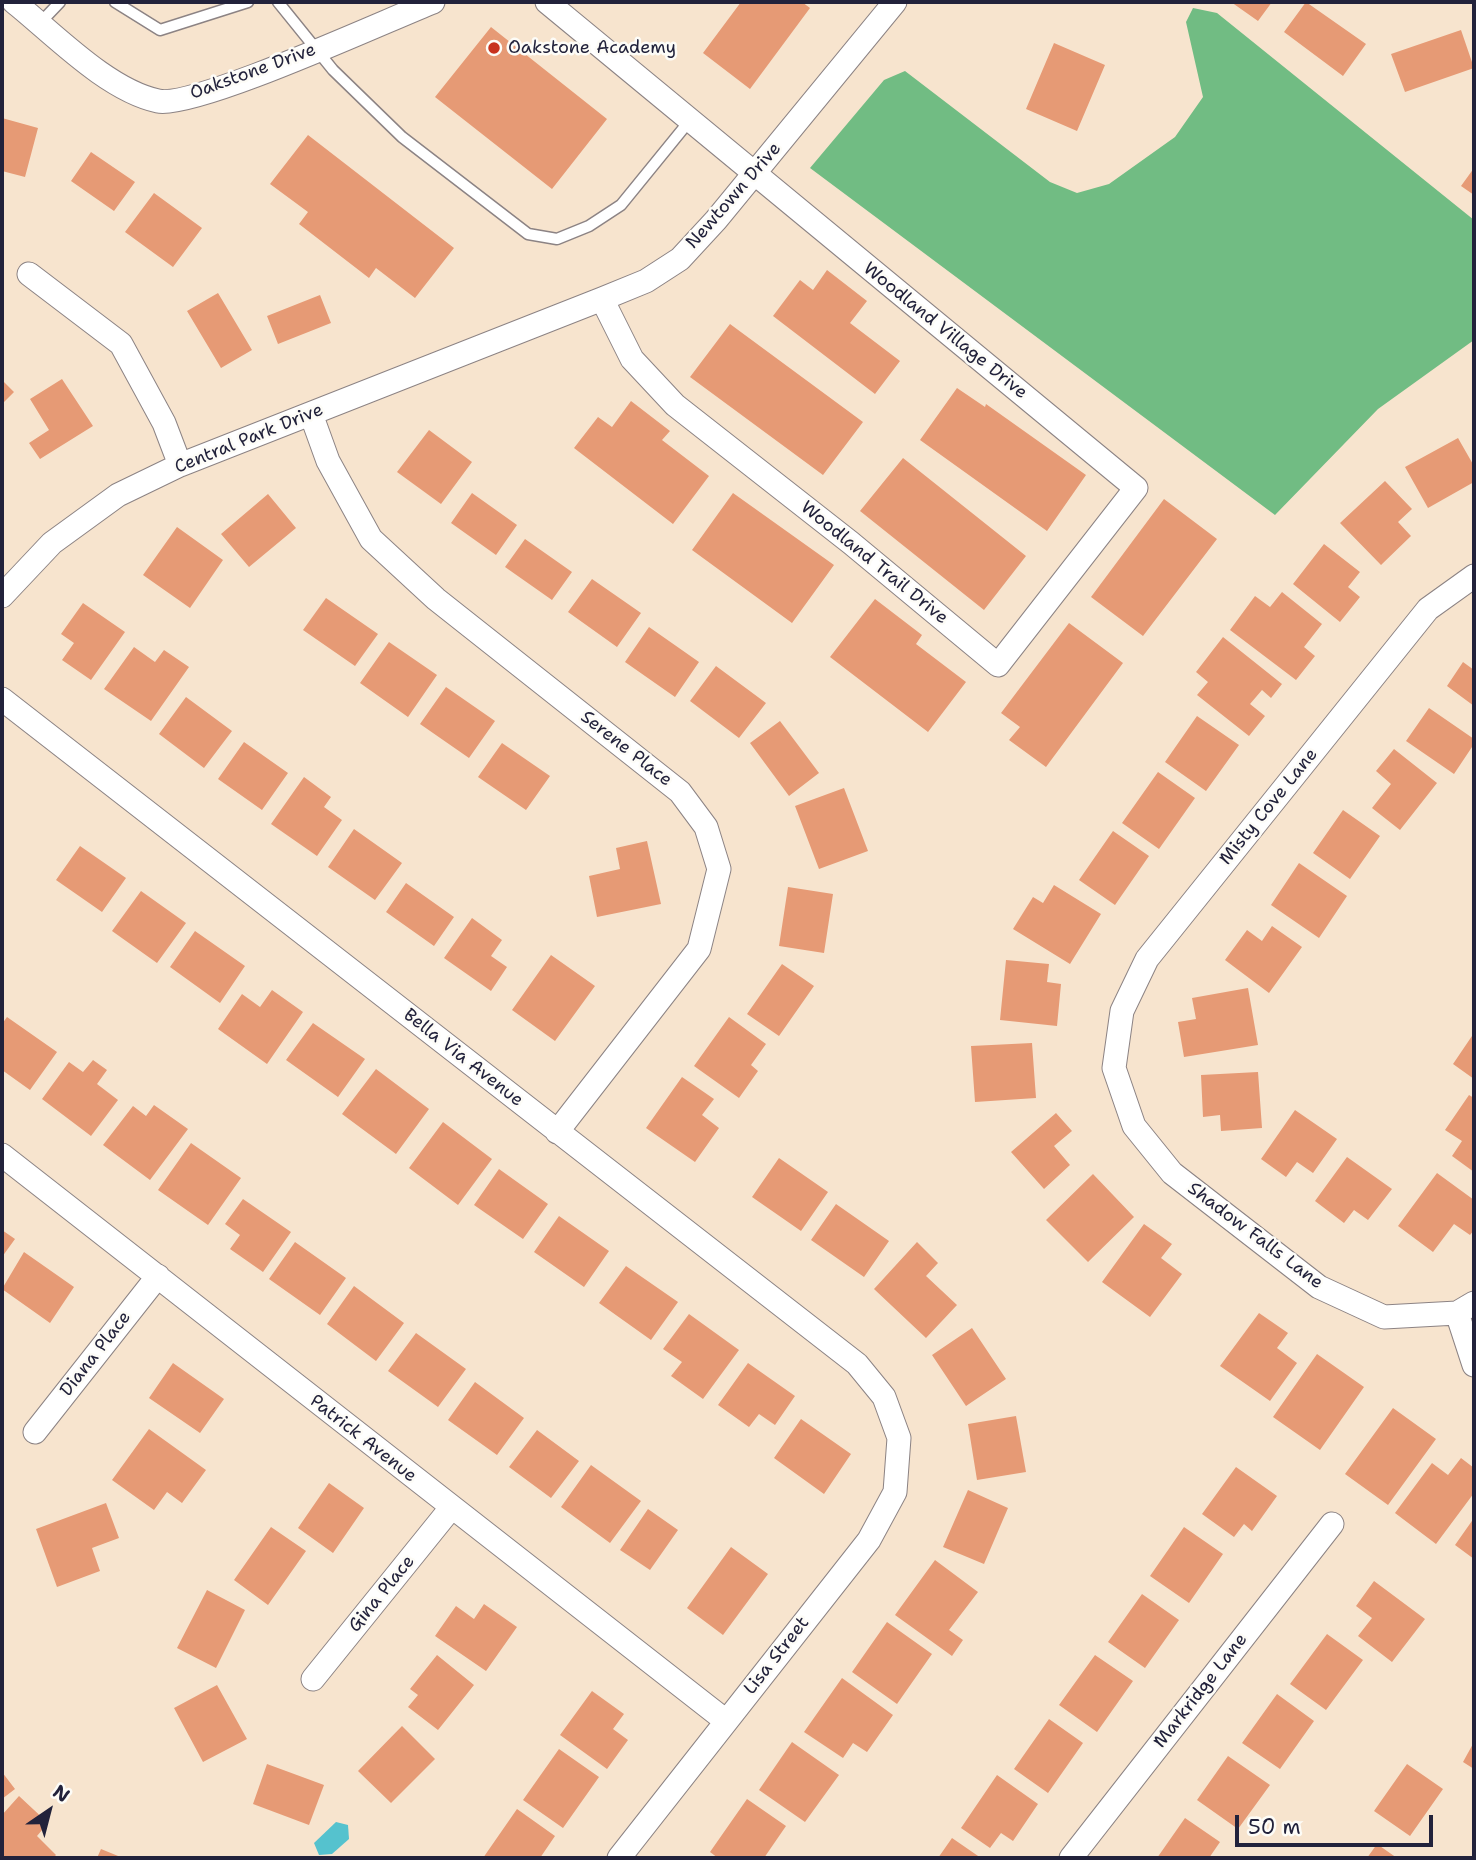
<!DOCTYPE html>
<style>
body{margin:0}
#map{position:relative;width:1476px;height:1860px;overflow:hidden;background:#f7e4ce;font-family:"Shantell Sans",sans-serif}
canvas{display:block}
.frame{position:absolute;inset:0;border:4px solid #22223b;pointer-events:none}
.north{position:absolute;left:14px;top:1776px;width:70px;height:70px;-webkit-text-stroke:5px #fdfcf7;paint-order:stroke;rotate:35deg;font-size:19px;font-weight:700;line-height:28px;text-align:center;color:#22223b}
.north::after{content:'';display:block;margin:auto;width:24px;height:32px;background:#22223b;clip-path:polygon(50% 0,100% 100%,50% 72%,0 100%)}
.scale{position:absolute;left:1235px;top:1815px;width:198px;height:32px;box-sizing:border-box;border:4px solid #22223b;border-top:0;padding-left:9px;font-size:21px;line-height:24px;white-space:nowrap;color:#22223b;-webkit-text-stroke:5px #fdfcf7;paint-order:stroke}
</style>
<div id="map">
<canvas width="1476" height="1860"></canvas>
<div class="frame"></div>
<div class="north">N</div>
<div class="scale">50 m</div>
</div>
<script>
const ctx = document.querySelector('canvas').getContext('2d');
ctx.lineJoin = 'round';
function fillPath(path, color) { ctx.fillStyle = color; ctx.fill(path, 'evenodd'); }
function stroke(path, color, width, dash) { ctx.strokeStyle = color; ctx.lineWidth = width; ctx.lineCap = dash ? 'butt' : 'round'; ctx.setLineDash(dash || []); ctx.stroke(path); }
function label(font, color, halo, rows, align = 'center') {
  ctx.font = font + ' "Shantell Sans",sans-serif'; ctx.lineWidth = 5; ctx.setLineDash([]); ctx.textBaseline = 'middle'; ctx.strokeStyle = halo; ctx.fillStyle = color; for (const [text, x, y, turn = 0] of rows) {
    ctx.save(); ctx.translate(x, y); ctx.rotate((+turn || 0) * Math.PI / 180); ctx.textAlign = isNaN(turn) ? turn : align; if (halo) ctx.strokeText(text, 0, 0); ctx.fillText(text, 0, 0); ctx.restore();
  }
}
fillPath(new Path2D(`
 M1193,8L1217,13L1474,220V340L1378,409L1275,515L810,168L884,80L905,71L1050,182L1077,193L1109,184L1175,137L1203,97L1186,22Z`), '#71bc83');
fillPath(new Path2D(`
 M336,1822L348,1825L349,1839L332,1854L319,1855L314,1843Z`), '#55c2ce');
fillPath(new Path2D(`
 M741,2H802L810,8L750,89L703,53Z
 M1231,2H1272L1258,21Z
 M1306,2L1366,44L1343,76L1284,32Z
 M491,27L607,119L552,189L435,97Z
 M1461,30L1474,68L1405,92L1391,54Z
 M1054,43L1105,65L1077,131L1026,109Z
 M2,118L38,128L25,177L2,171Z
 M308,135L454,248L415,298L376,268L369,278L299,224L308,212L270,184Z
 M91,152L135,182L114,211L71,181Z
 M1474,168V195L1461,186Z
 M154,193L202,228L173,267L125,232Z
 M827,270L867,301L850,323L900,361L875,394L773,316L800,280L813,290Z
 M218,293L252,350L221,368L187,311Z
 M320,295L331,323L278,344L267,316Z
 M730,324L863,422L823,475L690,377Z
 M62,379L93,426L40,459L29,443L49,430L30,399Z
 M2,380L14,392L2,404Z
 M957,388L985,407L986,404L1086,475L1047,531L920,440Z
 M631,401L670,431L662,440L709,476L673,524L574,448L598,417L612,427Z
 M429,430L472,462L441,504L397,472Z
 M1458,438L1474,466V482L1428,508L1405,467Z
 M903,458L1026,556L984,610L860,511Z
 M1385,481L1412,509L1398,522L1411,536L1381,565L1340,523Z
 M472,493L517,525L496,555L451,523Z
 M733,493L834,565L792,623L692,550Z
 M268,494L296,528L249,567L221,534Z
 M1164,499L1217,539L1143,636L1091,597Z
 M177,527L223,560L190,608L143,575Z
 M525,539L572,572L552,600L505,567Z
 M1324,544L1360,572L1348,587L1360,597L1340,622L1293,584Z
 M592,579L641,613L617,647L568,612Z
 M1282,592L1322,624L1304,647L1315,656L1296,680L1230,630L1255,596L1270,607Z
 M326,598L378,634L355,666L303,630Z
 M875,599L922,635L916,644L966,682L928,732L830,657Z
 M83,603L125,632L91,680L62,660L74,643L61,634Z
 M1069,623L1123,663L1046,767L1009,740L1020,727L1001,713Z
 M649,627L699,662L675,697L625,662Z
 M1223,637L1282,684L1271,698L1262,690L1250,704L1265,716L1249,736L1197,695L1208,682L1196,672Z
 M389,642L437,675L408,717L360,683Z
 M134,647L155,662L164,650L189,667L151,721L104,689Z
 M1463,662L1474,670V706L1447,686Z
 M716,666L766,703L739,738L690,701Z
 M446,687L495,721L469,758L420,724Z
 M186,697L232,731L204,768L159,734Z
 M1429,708L1474,739V744L1454,774L1406,741Z
 M1197,716L1239,745L1206,791L1165,762Z
 M780,721L819,773L789,796L750,743Z
 M244,742L288,773L262,810L218,779Z
 M502,743L550,776L526,810L478,777Z
 M1394,749L1437,783L1400,830L1372,808L1391,784L1376,771Z
 M1158,772L1195,798L1159,849L1122,823Z
 M304,777L331,797L324,807L342,820L317,856L271,824Z
 M844,788L868,851L819,869L795,806Z
 M1343,810L1380,836L1350,879L1313,853Z
 M354,829L402,863L375,900L328,867Z
 M1113,831L1149,856L1115,905L1079,880Z
 M647,841L661,904L597,917L589,876L620,869L616,848Z
 M80,846L126,878L102,912L56,880Z
 M1299,863L1347,896L1319,938L1271,905Z
 M406,883L454,917L434,946L386,912Z
 M1054,885L1101,914L1070,964L1013,929L1033,897L1043,903Z
 M788,887L833,894L824,953L779,946Z
 M141,891L186,923L157,963L112,931Z
 M472,918L502,940L491,956L507,967L491,991L444,958Z
 M1272,926L1302,947L1269,993L1225,960L1247,930L1262,941Z
 M195,931L245,966L220,1003L170,967Z
 M551,955L595,986L555,1041L512,1010Z
 M1006,960L1049,964L1047,982L1061,984L1057,1026L1000,1020Z
 M782,964L814,986L779,1036L747,1014Z
 M1248,988L1258,1045L1184,1057L1178,1022L1196,1019L1192,998Z
 M272,990L303,1012L267,1064L218,1029L242,994L260,1007Z
 M7,1017L57,1052L30,1090L2,1070V1024Z
 M729,1017L766,1044L751,1065L758,1071L739,1098L694,1066Z
 M313,1023L365,1059L338,1097L286,1060Z
 M1474,1033V1079L1453,1064Z
 M1032,1043L1036,1098L975,1102L971,1046Z
 M93,1060L107,1070L97,1084L118,1100L91,1136L42,1099L69,1062L83,1072Z
 M376,1069L429,1109L396,1154L342,1114Z
 M1258,1072L1262,1128L1221,1131L1220,1115L1203,1117L1201,1075Z
 M682,1077L714,1099L702,1115L719,1128L695,1162L646,1128Z
 M1469,1095L1474,1098V1172L1452,1156L1462,1141L1445,1130Z
 M154,1105L188,1129L150,1180L103,1145L133,1106L146,1116Z
 M1295,1110L1337,1139L1313,1173L1297,1162L1286,1177L1261,1159Z
 M1056,1113L1072,1131L1054,1146L1070,1165L1044,1189L1011,1152Z
 M443,1122L492,1159L458,1205L409,1168Z
 M191,1143L241,1178L208,1225L158,1190Z
 M1347,1157L1392,1189L1368,1220L1354,1210L1344,1223L1315,1201Z
 M779,1158L828,1192L801,1231L752,1197Z
 M499,1169L548,1204L523,1239L474,1205Z
 M1437,1173L1474,1200V1230L1470,1235L1454,1224L1433,1252L1398,1226Z
 M1093,1174L1134,1217L1088,1262L1046,1220Z
 M243,1199L291,1232L263,1272L230,1249L240,1235L225,1224Z
 M836,1204L889,1241L864,1277L811,1240Z
 M559,1216L609,1251L584,1287L534,1252Z
 M1144,1224L1172,1244L1161,1258L1182,1274L1150,1317L1102,1282Z
 M2,1230L15,1239L2,1257Z
 M295,1242L346,1278L320,1315L269,1279Z
 M917,1242L938,1263L926,1276L957,1305L926,1338L874,1289Z
 M24,1252L74,1287L50,1323L2,1289Z
 M626,1266L678,1302L651,1340L599,1303Z
 M354,1286L404,1323L376,1361L327,1324Z
 M1259,1313L1288,1333L1277,1348L1297,1363L1270,1401L1220,1366Z
 M689,1314L739,1350L703,1399L671,1376L682,1362L663,1349Z
 M972,1328L1006,1379L966,1406L932,1355Z
 M416,1333L466,1369L438,1407L388,1371Z
 M1317,1354L1364,1387L1320,1450L1273,1417Z
 M173,1363L224,1399L200,1433L149,1398Z
 M748,1363L795,1396L775,1425L759,1414L749,1427L718,1405Z
 M475,1382L524,1418L497,1455L448,1420Z
 M1393,1408L1436,1439L1388,1505L1345,1474Z
 M1016,1416L1026,1472L977,1480L968,1424Z
 M801,1419L851,1454L824,1494L774,1458Z
 M149,1429L206,1470L182,1503L167,1492L154,1510L112,1480Z
 M537,1430L579,1461L551,1498L509,1467Z
 M1461,1458L1474,1468V1493L1436,1544L1395,1513L1432,1463L1448,1475Z
 M591,1465L641,1501L610,1543L561,1507Z
 M1236,1467L1277,1496L1252,1531L1244,1524L1234,1537L1202,1514Z
 M329,1483L364,1508L333,1553L298,1528Z
 M968,1490L1008,1508L984,1564L943,1547Z
 M106,1503L119,1538L92,1548L100,1571L57,1587L36,1529Z
 M648,1509L678,1530L650,1570L620,1550Z
 M1474,1518V1559L1455,1545Z
 M271,1527L306,1551L268,1605L234,1580Z
 M1184,1527L1223,1554L1189,1603L1150,1576Z
 M731,1547L768,1574L723,1635L687,1608Z
 M935,1560L978,1592L949,1630L963,1640L952,1656L895,1615Z
 M1374,1581L1425,1619L1392,1662L1358,1636L1372,1618L1356,1606Z
 M207,1590L245,1610L216,1668L177,1648Z
 M1142,1594L1179,1620L1145,1668L1108,1642Z
 M484,1604L517,1627L486,1671L435,1636L456,1606L474,1619Z
 M887,1622L932,1654L897,1704L852,1672Z
 M1327,1634L1363,1660L1326,1710L1290,1684Z
 M437,1655L474,1685L438,1730L408,1707L418,1695L410,1689Z
 M1095,1655L1133,1681L1097,1732L1059,1705Z
 M842,1678L893,1715L867,1752L853,1743L843,1758L804,1732Z
 M217,1685L247,1739L203,1762L174,1708Z
 M592,1691L624,1714L613,1729L628,1740L607,1769L560,1735Z
 M1277,1694L1314,1721L1280,1769L1242,1743Z
 M1049,1719L1083,1743L1048,1793L1014,1769Z
 M402,1726L435,1759L391,1803L358,1771Z
 M792,1742L839,1775L805,1822L759,1790Z
 M1474,1742V1769L1463,1762Z
 M559,1749L599,1777L563,1828L523,1800Z
 M1228,1756L1270,1785L1238,1829L1197,1800Z
 M267,1764L324,1785L309,1825L253,1804Z
 M1407,1764L1443,1789L1410,1836L1374,1811Z
 M2,1772L15,1789L2,1799Z
 M997,1775L1038,1804L1013,1841L1001,1833L990,1848L961,1828Z
 M19,1796L48,1823L37,1836L56,1855L53,1858H2V1815Z
 M747,1799L786,1826L764,1858H718L710,1852Z
 M517,1809L555,1836L540,1858H483Z
 M1185,1818L1220,1842L1209,1858H1157Z
 M952,1838L981,1858H938Z
 M1377,1844L1397,1858H1367Z
 M101,1849L123,1858H97Z`), '#e69a75');
const lane = new Path2D(`
 M115,2L160,30L248,2
 M278,2L333,70L402,137L528,234L557,239L589,226L621,205L691,119
 M40,23L60,2`);
const street = new Path2D(`
 M14,2C54,34 107,90 158,101C194,109 387,20 433,2
 M547,2L1136,488L998,665L851,543L675,405L632,359L602,299
 M29,274L121,344L164,423L180,465
 M311,414L328,461L371,539L436,599L680,792L706,827L719,869L699,949L557,1132
 M1474,576L1428,609L1147,959L1122,1011L1114,1068L1134,1126L1172,1173L1319,1287L1384,1317L1457,1313L1474,1303
 M2,596L52,543L118,495L180,465L602,299L646,281L680,259L716,220L895,2
 M2,699L857,1364L884,1397L899,1438L895,1492L869,1540L619,1858
 M2,1155L726,1721
 M1457,1313L1474,1365
 M35,1432L158,1276
 M313,1679L451,1508
 M1071,1858L1332,1524`);
stroke(lane, '#8c8384', 13);
stroke(street, '#8c8384', 25);
stroke(lane, '#fff', 10);
stroke(street, '#fff', 23);
for (const [x, y, r, color] of [
 [494,48,7,"#c8321e"]
]) { const dot = new Path2D(); dot.arc(x, y, r, 0, 2 * Math.PI); ctx.fillStyle = color; ctx.fill(dot); stroke(dot, '#fdfcf7', 2.5); }
label('18px', '#22223b', '#fdfcf7', [
 ["Oakstone Academy",508,48]
], 'left');
label('18px', '#22223b', '#fdfcf7', [
 ["Oakstone Drive",253,72,-20],
 ["Newtown Drive",734,196,-49],
 ["Woodland Village Drive",945,331,39],
 ["Central Park Drive",249,439,-22],
 ["Woodland Trail Drive",874,563,39],
 ["Serene Place",626,749,38],
 ["Misty Cove Lane",1269,807,-51],
 ["Bella Via Avenue",463,1058,38],
 ["Shadow Falls Lane",1255,1236,37],
 ["Diana Place",96,1354,-52],
 ["Patrick Avenue",363,1439,38],
 ["Gina Place",382,1594,-51],
 ["Lisa Street",777,1656,-52],
 ["Markridge Lane",1201,1691,-52]
]);
</script>
